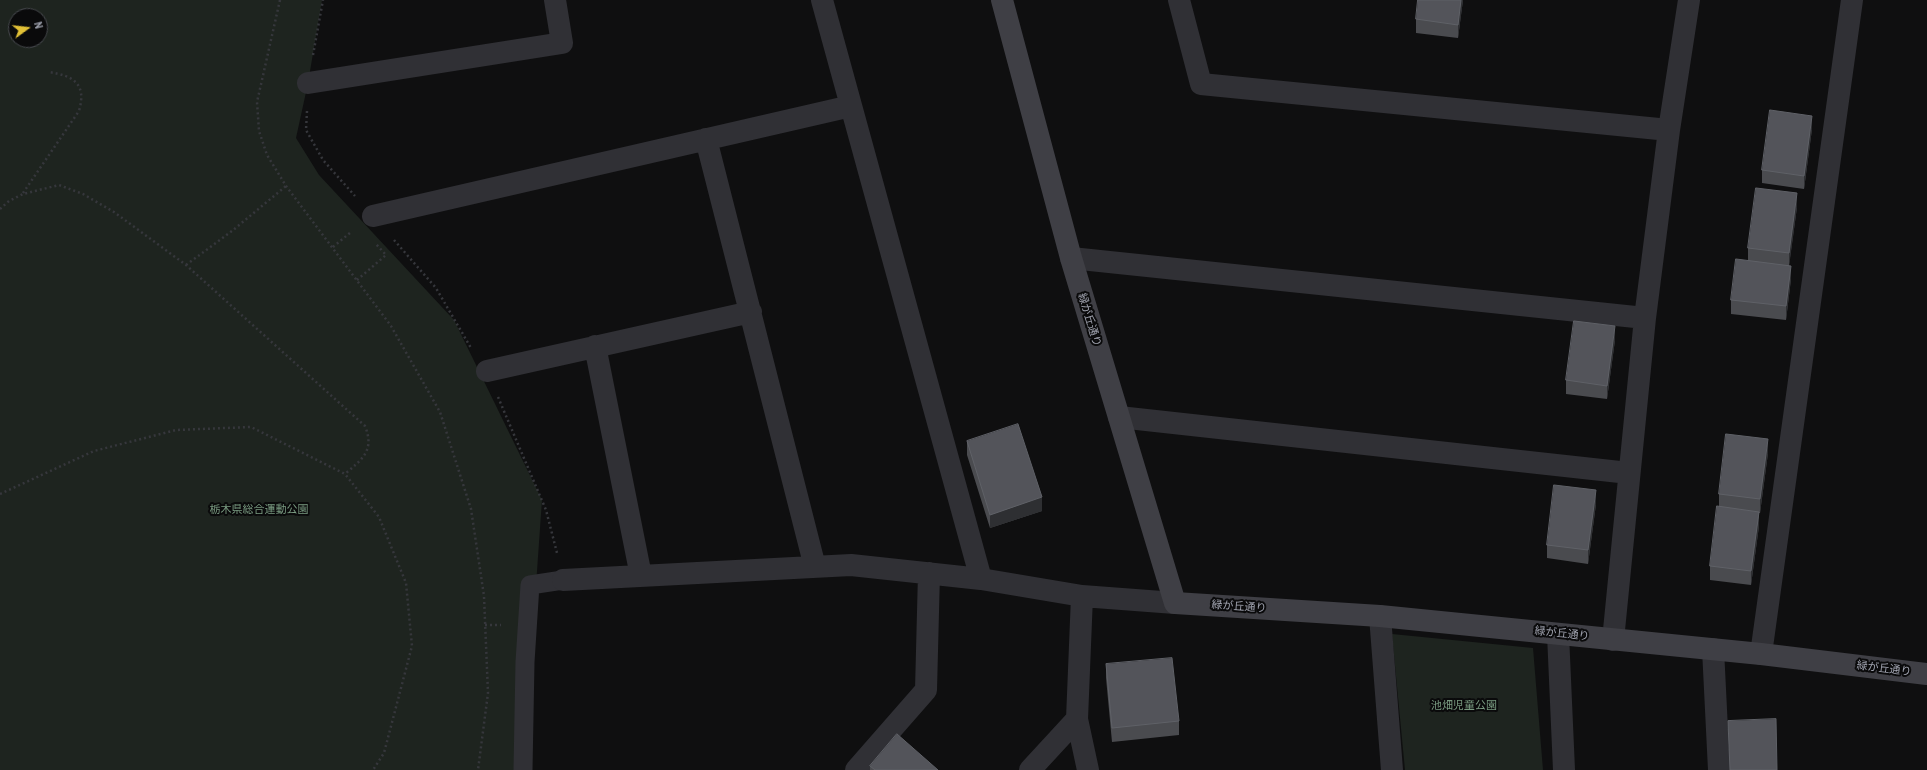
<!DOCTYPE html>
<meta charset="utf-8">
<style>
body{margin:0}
#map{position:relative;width:1927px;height:770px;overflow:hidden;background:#0f0f10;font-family:"Archivo Narrow",sans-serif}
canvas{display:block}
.north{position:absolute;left:8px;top:8px;width:40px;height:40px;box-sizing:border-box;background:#0a0a0b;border:1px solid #46484d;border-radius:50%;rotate:75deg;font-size:11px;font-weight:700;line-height:16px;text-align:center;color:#a1a4b0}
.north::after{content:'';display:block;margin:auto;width:14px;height:18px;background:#e1c036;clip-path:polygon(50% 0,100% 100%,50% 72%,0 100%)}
</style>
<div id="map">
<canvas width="1927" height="770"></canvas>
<div class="north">N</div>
</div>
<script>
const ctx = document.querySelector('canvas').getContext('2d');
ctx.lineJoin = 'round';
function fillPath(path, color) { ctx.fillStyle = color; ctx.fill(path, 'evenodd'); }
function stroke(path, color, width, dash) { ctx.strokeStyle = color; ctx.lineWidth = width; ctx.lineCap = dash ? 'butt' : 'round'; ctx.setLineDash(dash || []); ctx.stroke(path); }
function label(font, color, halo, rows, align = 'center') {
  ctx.font = font + ' "Archivo Narrow","Noto Sans JP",sans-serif'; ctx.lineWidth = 4; ctx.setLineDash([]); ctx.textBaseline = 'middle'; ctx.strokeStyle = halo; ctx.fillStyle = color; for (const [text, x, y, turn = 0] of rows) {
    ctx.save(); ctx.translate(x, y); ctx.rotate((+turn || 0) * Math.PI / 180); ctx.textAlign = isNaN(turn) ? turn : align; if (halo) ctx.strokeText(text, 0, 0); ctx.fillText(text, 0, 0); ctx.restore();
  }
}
fillPath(new Path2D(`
 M0,0H322L308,83L296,138L319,175L454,320L542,500L523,770H0ZM16,16H40V40H16Z
 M1392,634L1533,648L1543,770H1405Z`), '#1e241f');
stroke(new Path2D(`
 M280,0L257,102L259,131L267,155L286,186L391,326L440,412L471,509L484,596L488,693L478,770
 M313,55L323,0
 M307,111L306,130L323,160L355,196
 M23,193L79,111C87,83 73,76 49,72
 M0,209L9,201L23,194L59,185L83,194L114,212L186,265L365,426C375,451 362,459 345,474
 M394,240L436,288L471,348
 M333,247L351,232
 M186,265L232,231L286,186
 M357,280L386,255L376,244
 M498,397L546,510L557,553
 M0,494L94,451L176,430L251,427L345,474L379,517L406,583L412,646L384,753L373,770
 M485,625H501`), '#36373c', 2.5, [2, 3]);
stroke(new Path2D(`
 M523,770L525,662L530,585L563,580`), '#303035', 19);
stroke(new Path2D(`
 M822,0L981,579
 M1179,0L1201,84L1669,130
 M308,83L562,43L555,0
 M706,139L815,567
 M373,216L851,106
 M1071,258L1645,318
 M595,346L641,576
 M487,371L751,312
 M1119,417L1629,473
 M563,580L851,565L981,579L1082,596
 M1380,616L1392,770
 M1558,634L1564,770
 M1613,640L1645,318L1669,130L1689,0
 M1713,649L1719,770
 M1761,654L1852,0
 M856,770L926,690L929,573
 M1030,770L1077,719
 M1088,770L1077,719L1082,596L1175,603`), '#303035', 22);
stroke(new Path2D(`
 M1002,0L1071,258L1175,603L1380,616L1761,654L1927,674`), '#3f3f45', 22);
fillPath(new Path2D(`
 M1463,0L1458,38L1416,33V19Z
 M1812,129L1804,189L1762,183V170Z
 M1797,207L1789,265L1791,279L1786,320L1731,314V300L1748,260V248Z
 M1615,340L1607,399L1566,394V380Z
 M967,441L1042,511L990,528L967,455Z
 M1768,453L1760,513H1759V526L1751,585L1710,580V566L1719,506V494Z
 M1596,504L1588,564L1547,558V545Z
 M1106,664L1179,721V735L1112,742L1106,678Z
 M1728,721L1777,770H1730Z
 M870,766L938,770H870Z`), '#4a4b4f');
fillPath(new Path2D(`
 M1461,0H1463L1458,38V25Z
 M1812,116V129L1804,189V176Z
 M1797,193V207L1789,267V253Z
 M1791,266V279L1786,320V306Z
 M1615,326V340L1607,399V386Z
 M1768,439V453L1760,513V499Z
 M1596,490V504L1588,564V550Z
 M1042,497V511L990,528V515Z
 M1759,512V526L1751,585V571Z`), '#2e2f32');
const building = new Path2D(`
 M1418,0H1461L1458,25L1416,19Z
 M1770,110L1812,116L1804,176L1762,170Z
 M1756,188L1797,193L1789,253L1748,248Z
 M1736,259L1791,266L1786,306L1731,300Z
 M1574,321L1615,326L1607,386L1566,380Z
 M1018,424L1042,497L990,515L967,441Z
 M1726,434L1768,439L1760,499L1719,494Z
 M1554,485L1596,490L1588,550L1547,545Z
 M1717,506L1759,512L1751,571L1710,566Z
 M1172,658L1179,721L1112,728L1106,664Z
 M1776,719L1777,770H1730L1728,721Z
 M897,734L938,770H875L870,766Z`);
fillPath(building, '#53545a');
stroke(building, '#5f6167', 1);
label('11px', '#a1a4b0', '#0a0a0b', [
 ["緑が丘通り",1089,320,73],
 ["緑が丘通り",1239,607,4],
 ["緑が丘通り",1562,634,6],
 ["緑が丘通り",1884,669,7]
]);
label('11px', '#799a80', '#0a0a0b', [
 ["栃木県総合運動公園",259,510],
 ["池畑児童公園",1464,706]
]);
</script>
